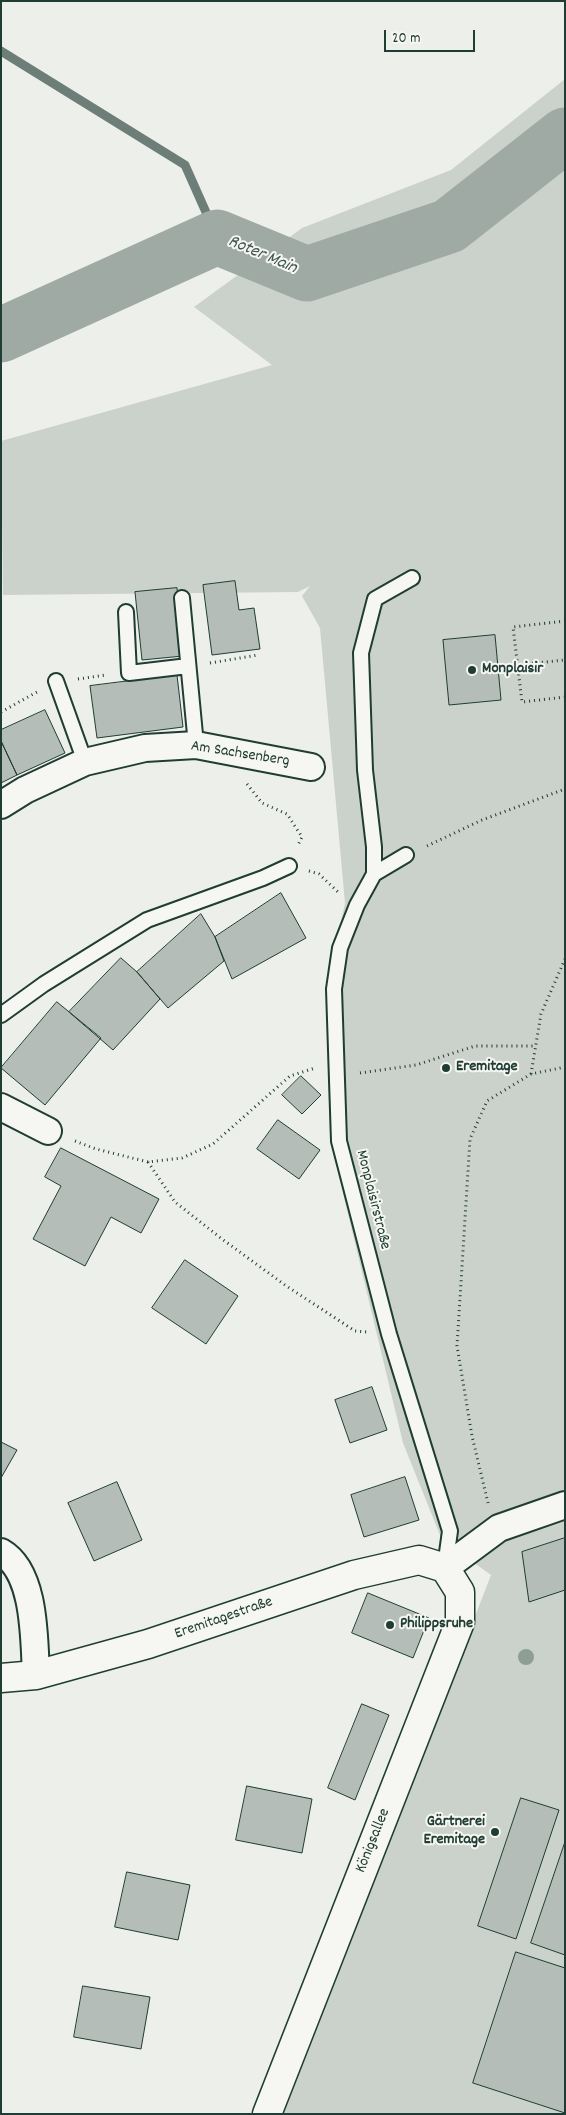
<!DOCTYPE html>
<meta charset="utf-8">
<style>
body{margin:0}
#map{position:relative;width:566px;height:2115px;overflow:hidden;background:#edefea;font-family:Dekko,sans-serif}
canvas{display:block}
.frame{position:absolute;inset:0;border:2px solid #1f3d34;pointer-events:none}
.scale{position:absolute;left:384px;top:30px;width:91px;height:22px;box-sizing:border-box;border:2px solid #1f3d34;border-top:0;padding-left:6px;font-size:15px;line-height:18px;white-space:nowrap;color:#1f3d34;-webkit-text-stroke:4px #f6f6f2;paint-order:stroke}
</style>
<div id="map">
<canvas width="566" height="2115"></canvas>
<div class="frame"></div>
<div class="scale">20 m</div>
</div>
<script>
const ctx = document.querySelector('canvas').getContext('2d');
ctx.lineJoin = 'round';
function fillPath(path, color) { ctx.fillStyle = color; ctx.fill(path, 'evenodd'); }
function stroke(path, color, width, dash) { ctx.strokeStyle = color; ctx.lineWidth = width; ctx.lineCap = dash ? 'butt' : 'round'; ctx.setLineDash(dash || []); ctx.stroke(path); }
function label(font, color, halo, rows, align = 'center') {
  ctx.font = font + ' Dekko,sans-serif'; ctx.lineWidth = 4; ctx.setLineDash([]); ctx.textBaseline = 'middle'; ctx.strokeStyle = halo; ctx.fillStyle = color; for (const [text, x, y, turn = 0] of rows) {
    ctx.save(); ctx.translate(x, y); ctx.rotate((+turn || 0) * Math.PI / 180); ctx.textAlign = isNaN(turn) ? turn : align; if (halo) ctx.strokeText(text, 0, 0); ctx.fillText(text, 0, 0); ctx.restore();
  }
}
fillPath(new Path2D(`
 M565,79V2114H282L491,1575L442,1540L403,1443L330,1139L326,996L345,903L320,628L302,596L310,586L298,592L3,595L1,441L272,365L194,307L302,228L451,170Z`), '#cbd2cc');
stroke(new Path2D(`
 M1,51L185,165L217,237`), '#6c7e77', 9);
stroke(new Path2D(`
 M1,335L217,237L307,274L449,226L565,135`), '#9faaa4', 55);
const building = new Path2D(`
 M235,581L239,610L254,608L260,649L212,655L203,585Z
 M177,588L183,656L142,660L135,592Z
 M495,635L501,700L449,705L443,640Z
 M177,675L183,727L97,738L90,686Z
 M45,710L65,753L17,775L1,741V730Z
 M1,741L17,775L1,783Z
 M281,893L306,938L232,979L215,937Z
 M201,914L215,937L224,961L168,1008L137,972Z
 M121,958L137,972L160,999L113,1050L69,1012Z
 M57,1002L101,1038L45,1105L1,1068Z
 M301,1076L321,1095L302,1114L282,1095Z
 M278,1120L320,1150L299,1179L257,1149Z
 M61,1148L159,1199L141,1233L111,1217L85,1266L33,1239L61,1186L45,1177Z
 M185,1260L238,1296L206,1344L152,1308Z
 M372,1387L387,1430L350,1443L335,1400Z
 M1,1442L17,1450L1,1478Z
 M405,1477L419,1520L364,1537L351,1495Z
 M117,1482L142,1540L94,1561L68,1503Z
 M565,1538V1590L529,1602L522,1552Z
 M368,1593L429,1618L413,1658L352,1633Z
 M362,1704L389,1715L355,1800L328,1788Z
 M247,1786L312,1799L302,1853L236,1840Z
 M521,1798L559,1810L516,1939L478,1926Z
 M565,1842V1955L531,1943Z
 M127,1872L190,1885L178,1940L115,1927Z
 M516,1952L565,1968V2113L473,2083Z
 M83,1986L150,1997L141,2049L74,2037Z`);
fillPath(building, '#b4bdb8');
stroke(building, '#1f3d34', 1);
const lane = new Path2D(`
 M182,598L196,745
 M126,612L129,673L188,666
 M56,681L85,762
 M406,855L374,874L357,905L340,948L334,989L339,1141L389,1334L450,1531L445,1567
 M374,874V847L365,770L361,653L375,599L412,578
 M1,1015L44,984L147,920L263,878L289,866`);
const street = new Path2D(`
 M1,805L25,790L85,762L145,748L196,745L311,767
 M1,1107L48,1131
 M1,1552C36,1572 34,1640 36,1675
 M445,1568L499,1528L565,1505`);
const secondary = new Path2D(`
 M1,1678L36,1675L148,1644L354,1575L419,1560L445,1568L460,1592V1622L267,2114`);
stroke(lane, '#1f3d34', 18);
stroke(street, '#1f3d34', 30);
stroke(secondary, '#1f3d34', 31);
stroke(new Path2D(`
 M565,621L513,627L522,702L565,697
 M210,663L258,655
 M517,665L565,660
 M78,679L106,675
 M1,712L37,692
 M247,784L262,803L287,814L302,837L298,845
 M427,846L482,820L565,789
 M309,871L319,874L338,892
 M360,1073L416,1065L475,1046H536
 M531,1074L541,1014L565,959
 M75,1141L96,1149L148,1162L182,1158L213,1144L290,1076L315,1068
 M148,1162L175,1202L222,1239L285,1285L355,1331L367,1332
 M488,1503L472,1436L457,1346L470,1139L487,1101L531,1074L565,1067`), '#1f3d34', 3, [1, 4]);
stroke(lane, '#f6f6f2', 14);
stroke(street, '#f6f6f2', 26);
stroke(secondary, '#f6f6f2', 28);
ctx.fillStyle = '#8e9e96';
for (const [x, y] of [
 [526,1657]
]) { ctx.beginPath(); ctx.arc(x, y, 8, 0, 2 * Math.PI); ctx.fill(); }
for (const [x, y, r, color] of [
 [472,670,5,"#1f3d34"],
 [446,1068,5,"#1f3d34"],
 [390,1625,5,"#1f3d34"],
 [495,1832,5,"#1f3d34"]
]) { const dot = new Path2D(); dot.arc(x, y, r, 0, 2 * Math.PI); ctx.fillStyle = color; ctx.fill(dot); stroke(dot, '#f6f6f2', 2); }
label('bold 16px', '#1f3d34', '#f6f6f2', [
 ["Monplaisir",482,670],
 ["Eremitage",456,1068],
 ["Philippsruhe",400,1625],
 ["Gärtnerei",485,1823,"right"],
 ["Eremitage",485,1841,"right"]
], 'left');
label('16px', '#1f3d34', '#f6f6f2', [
 ["Am Sachsenberg",240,755,9],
 ["Monplaisirstraße",372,1200,76],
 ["Eremitagestraße",224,1619,-19],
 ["Königsallee",374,1841,-68]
]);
label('italic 18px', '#3f5850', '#f6f6f2', [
 ["Roter Main",262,256,23]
]);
</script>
